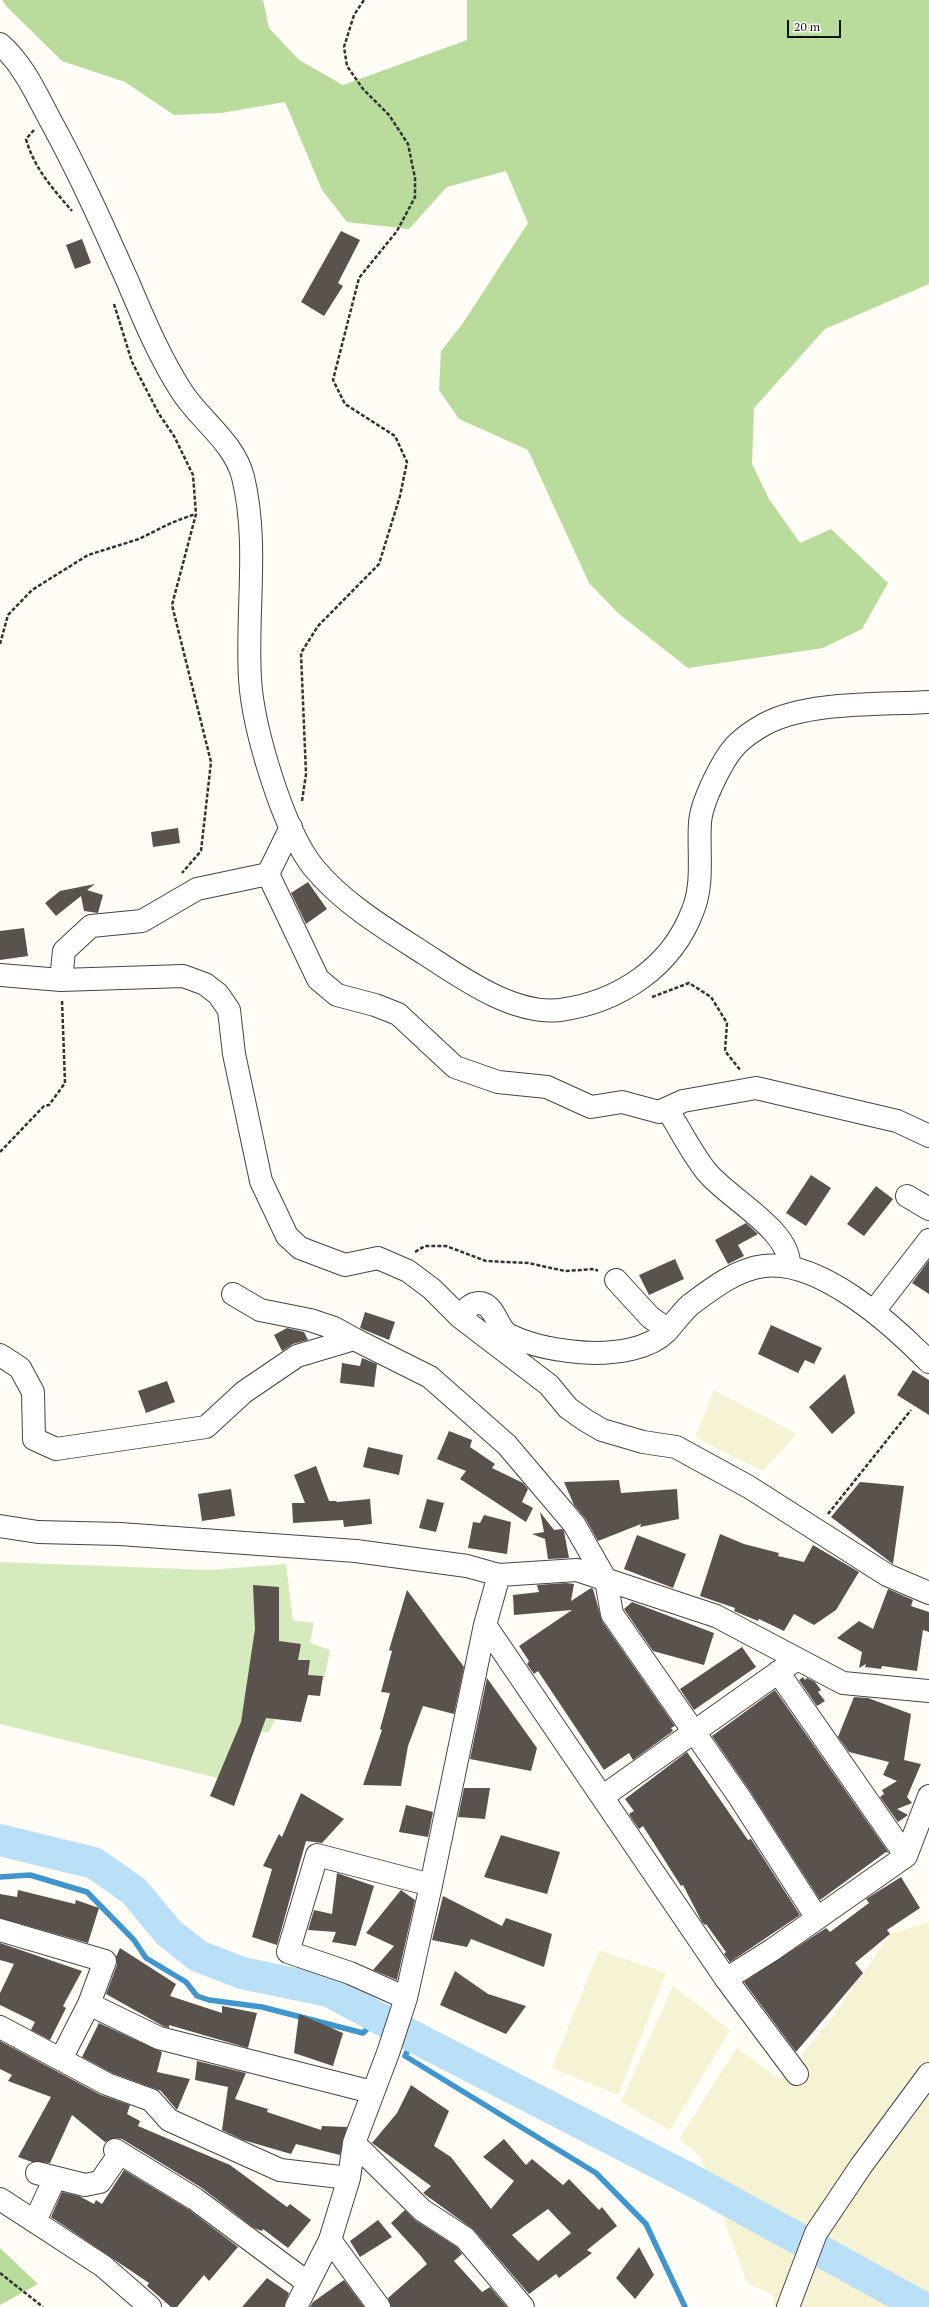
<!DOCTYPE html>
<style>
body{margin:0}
#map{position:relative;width:929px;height:2307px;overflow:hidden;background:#fffdf5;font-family:"PT Serif",serif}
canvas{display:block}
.scale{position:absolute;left:787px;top:20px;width:54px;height:18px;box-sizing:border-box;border:2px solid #111;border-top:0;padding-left:5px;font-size:12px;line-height:14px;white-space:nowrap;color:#111;-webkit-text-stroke:3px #fff;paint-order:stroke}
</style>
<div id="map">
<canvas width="929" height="2307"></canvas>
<div class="scale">20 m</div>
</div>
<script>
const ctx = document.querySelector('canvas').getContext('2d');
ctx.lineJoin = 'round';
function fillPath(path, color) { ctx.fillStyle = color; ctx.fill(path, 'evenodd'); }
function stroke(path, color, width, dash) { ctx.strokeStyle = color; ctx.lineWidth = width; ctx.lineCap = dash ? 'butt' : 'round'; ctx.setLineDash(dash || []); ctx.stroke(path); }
fillPath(new Path2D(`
 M714,1390L797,1434L763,1471L695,1437Z
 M929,1922V2307H774V2295L747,2283L701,2157L679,2139L737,2048L780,2080L832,2018L890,1934Z
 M599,1950L666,1973L618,2095L552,2068Z
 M673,1986L730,2030L670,2130L621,2102Z`), '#f6f3d4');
fillPath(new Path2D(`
 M0,1562L209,1570L286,1564L293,1620L314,1623L310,1643L330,1650L324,1680L310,1677L307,1699L285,1700L269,1732L256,1733L238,1783L0,1724Z`), '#d5ebbd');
fillPath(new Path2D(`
 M2,0H263L269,28L299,60L343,85L467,40V0H929V284L825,329L754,408L752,464L769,499L800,543L831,529L888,583L862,629L823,648L688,668L619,614L589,583L528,450L459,419L439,390L441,351L463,323L528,223L506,171L447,187L409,229L347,222L322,190L285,102L221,113L174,115L125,82L62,61L6,6Z
 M0,2248L38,2284L0,2305Z`), '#b9dc9c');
stroke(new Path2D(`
 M0,1877L30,1875L87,1892L134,1940L146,1958L186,1982L197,1996L209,2000L262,2007L363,2033L379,2017
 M414,2037L405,2056L596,2173L646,2224L685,2307`), '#3f96cf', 5.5);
stroke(new Path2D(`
 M0,1840L94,1863L134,1891L168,1932L198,1956L242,1973L329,1991L414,2037L697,2183L922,2307`), '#b9e0f7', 32);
fillPath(new Path2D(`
 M341,231L360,240L338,283L343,286L324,316L301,302Z
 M82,239L91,263L75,269L66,245Z
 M178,828L180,843L153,847L151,832Z
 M308,882L327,909L306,924L291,893Z
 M95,884L87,890L103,895L98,913L84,911L81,896L56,916L45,903L60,891Z
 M24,928L28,956L0,960V931Z
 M811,1175L831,1188L806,1226L786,1213Z
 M876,1186L893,1199L864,1236L847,1224Z
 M746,1223L758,1234L738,1245L744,1256L728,1264L715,1240Z
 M675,1259L684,1279L649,1295L639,1275Z
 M929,1260V1294L912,1283Z
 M365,1312L395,1322L389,1340L360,1328Z
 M771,1325L822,1348L814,1364L805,1360L798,1373L758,1354Z
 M287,1328L304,1332L308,1340L293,1344L282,1351L274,1335Z
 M362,1358L377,1364L374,1387L340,1383L342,1363L360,1366Z
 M913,1370L929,1380V1415L897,1395Z
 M845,1374L855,1413L832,1434L809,1407Z
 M167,1381L175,1402L146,1413L138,1391Z
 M449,1431L472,1440L470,1447L495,1464L492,1468L523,1483L528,1489L522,1502L533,1508L526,1522L460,1479L466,1471L437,1459Z
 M368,1447L403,1455L399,1475L363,1467Z
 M316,1466L329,1501H336L337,1502L370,1499L372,1524L344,1527L343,1520L293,1523L292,1503H305L294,1475Z
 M619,1480L621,1493L677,1489L679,1519L640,1527L641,1524L598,1541L585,1518L574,1505L564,1482Z
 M860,1482L904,1486L893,1564L831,1517Z
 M231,1489L235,1516L202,1521L198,1494Z
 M427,1499L444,1503L436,1532L419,1528Z
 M540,1512L554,1530L562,1529L564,1531L569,1558L548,1559L545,1539L532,1534L544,1532Z
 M484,1515L511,1522L507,1554L468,1548L473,1522L480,1523Z
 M720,1534L744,1544L779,1553L778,1556L804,1562L813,1545L859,1572L836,1610L814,1625L794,1614L784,1631L759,1619L758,1621L734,1611L735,1608L700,1596Z
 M637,1535L686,1554L673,1588L624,1569Z
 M566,1583L574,1584L571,1601L591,1588L593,1589L602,1621L675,1726L671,1728L673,1731L633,1760L629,1753L604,1770L538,1671L534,1674L527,1664L529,1661L519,1646L572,1610L514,1615L513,1595L539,1592L537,1585Z
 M253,1585L279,1587V1641L301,1644L298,1660H310L308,1675L323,1676L320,1696L308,1695L301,1722L266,1718L234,1806L210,1796L241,1722L255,1629Z
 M888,1589L913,1600L911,1606L929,1612V1632L923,1630L917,1671L882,1666L881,1669L865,1667L866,1664L859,1668L862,1652L837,1638L859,1621L873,1629Z
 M407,1590L464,1667L454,1714L423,1706L408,1746L401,1786L363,1785L382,1730L380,1729L390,1693L381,1692L392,1651L389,1650Z
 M632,1602L714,1633L704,1665L653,1651L624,1609Z
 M742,1647L756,1667L694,1710L680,1689Z
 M803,1677L805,1680L807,1678L815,1682L821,1690L818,1692L825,1701L817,1706L799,1680Z
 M487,1678L537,1748L531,1771L470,1759Z
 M775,1690L889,1853L886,1852L820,1900L750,1791L712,1736Z
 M854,1697L868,1698L911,1714L904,1760L921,1764L907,1797L912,1803L897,1809L908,1815L898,1822L880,1797L884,1794L882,1790L897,1781L883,1775L889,1762L849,1752L838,1737Z
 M687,1752L748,1840L751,1839L800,1915L730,1962L724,1954L726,1952L706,1924L705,1925L702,1922L683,1885L681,1886L643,1826L639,1829L632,1819L629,1814L634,1811L625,1799Z
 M464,1788H490L485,1819L458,1817Z
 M301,1793L344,1819L322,1843L306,1841L277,1945L252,1937L272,1869L263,1866L279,1834L282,1837Z
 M406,1805L433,1812L428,1837L399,1832Z
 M501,1835L560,1852L547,1894L484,1877Z
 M337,1873L374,1886L356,1946L332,1942L336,1932L308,1930L314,1910L332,1914Z
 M901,1877L920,1908L887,1930L890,1934L855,1963L863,1973L796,2052L744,1982L826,1928L830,1932L869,1903L866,1899Z
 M18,1890L75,1904L76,1900L99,1908L88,1943L0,1918V1894L17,1897Z
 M401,1890L415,1900L397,1980L373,1970L394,1946L366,1933Z
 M443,1896L502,1926L506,1918L552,1934L544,1967L471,1939L467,1947L432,1940Z
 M0,1943L82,1971L63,2006L66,2008L50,2040L31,2030L35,2022L0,2005V1993L14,1964L0,1960Z
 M120,1948L176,1984L170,1996L222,2013V2006L257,2013L248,2048L169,2025V2028L163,2026L106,1994L117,1965L116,1957Z
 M455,1971L488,1994L526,2006L506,2034L440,2005Z
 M299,2014L343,2033L333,2066L294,2053Z
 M99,2023L162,2052L157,2072L190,2079L177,2110L161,2091L112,2073L82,2057Z
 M0,2041L101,2095L130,2105L127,2114L140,2121L138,2126L230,2165L287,2207L290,2204L311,2220L288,2248L263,2229L262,2231L254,2228L202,2188L122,2139L115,2138L105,2142L72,2115L50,2163L32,2162L18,2157L51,2097L8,2081L12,2075L0,2069Z
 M197,2061L246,2073L235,2099L268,2109L267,2112L321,2130L322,2126L347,2127L340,2155L296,2144L291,2154L243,2140L222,2130L228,2087L195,2080Z
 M411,2085L449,2111L434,2146L451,2157L491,2209L514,2181L483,2157L504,2139L526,2165L532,2159L563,2185L569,2179L599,2210L602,2207L617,2226L587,2250L592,2253L559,2278L556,2274L529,2294L474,2230L423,2193L431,2186L372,2143L397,2113ZM548,2209L571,2233L538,2261L512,2235Z
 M124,2170L188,2209L238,2247L209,2281L204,2275L177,2307H171L147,2286L149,2283L51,2217L62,2192L79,2196L94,2204L96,2200L102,2204Z
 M405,2210L415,2220L457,2247L462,2254L454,2261L482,2292L490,2287L507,2307H391L388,2298L427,2264L420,2255L391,2223Z
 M378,2220L392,2237L360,2257L350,2241Z
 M639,2247L654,2275L635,2299L616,2278Z
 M267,2278L289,2293L284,2307H242Z
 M344,2280L364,2307H310L313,2302Z`), '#5a524d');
const minor = new Path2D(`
 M0,44C22,63 35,91 48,116C78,170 103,226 128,282C144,320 160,358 182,392C200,420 234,442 243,477C259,543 246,612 250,679C253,728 283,830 314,868C344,904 386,929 425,954C462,978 513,1015 560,1010C619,1002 672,967 693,910C704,883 698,851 700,823C701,803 722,760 736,745C743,738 756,729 765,724C808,701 880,705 929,702
 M268,874L318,979L337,995L375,1005L398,1014L455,1067L498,1082L547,1087L591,1107L622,1102L659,1112L683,1101L756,1088L897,1121L929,1136
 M268,874L291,827
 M0,975L61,980L183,976L205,984L218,994L229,1010L234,1054L261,1181L287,1236L300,1248L345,1265L378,1258L408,1271L432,1289L460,1317L549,1385L568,1408L585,1420L602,1430L643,1442L676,1447L749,1487L887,1575L929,1593
 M61,980L64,951L91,926L142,921L197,889L268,874
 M667,1109C680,1129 691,1152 706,1171C727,1198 792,1230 789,1267
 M907,1196L929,1209
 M616,1280L650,1317L668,1330
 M233,1294L260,1310L310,1320L334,1328L354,1339
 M874,1311L929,1240
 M460,1317C465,1311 470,1303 479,1303C495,1303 497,1329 509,1335C534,1347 567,1352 594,1353C617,1353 649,1349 666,1332C674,1324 681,1313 690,1305C711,1289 737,1269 764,1266C820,1259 893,1325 929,1362
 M0,1355L20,1368L33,1392L34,1439L56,1449L206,1427L244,1392L297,1356L354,1339L430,1377L507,1445L574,1524L606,1580L612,1614L740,1798L817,1918
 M0,1526L38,1532L120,1534L356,1551L467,1566L499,1575L577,1570L716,1616L843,1683L929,1691
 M485,1625L726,1979L797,2074
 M778,1672L906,1856
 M602,1797L797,1659
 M0,1930L105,1961L89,2004L61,2059
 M726,1979L772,1950L906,1856L929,1796
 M406,1998L350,1973L288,1952L317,1855L431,1885
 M89,2004L159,2038L372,2092
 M0,2027L107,2084L151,2100L169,2120L280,2170L349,2178
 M354,2143L422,2210L465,2238L523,2307
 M115,2150L195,2199L308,2283
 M37,2173L85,2185L100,2182L120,2153
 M0,2199L103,2266L150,2307
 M35,2221L55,2178
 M330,2240L379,2307
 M296,2307L330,2240L349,2178L354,2143L388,2053L406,1998L431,1885L485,1625L499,1575
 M788,2307L816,2233L861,2166L929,2074`);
stroke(minor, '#444', 24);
stroke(new Path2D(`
 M34,130L26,139C34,168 53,189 72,211
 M114,304L132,362L159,414L174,436L193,475L196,514L172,605L211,762L201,851L182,873
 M0,644L8,615L32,590L88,555L139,539L171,523L195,514
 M302,801L306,774L301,653L318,626L379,564L400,496L407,462L395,436L345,404L333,380L359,278L397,231L415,197V178L408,144L389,115L363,89L347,66L344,47L354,15L364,0
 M652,997L689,983L711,997L727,1023L725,1051L741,1071
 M0,1152L44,1106L49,1105L65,1083L62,1000
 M415,1252L425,1246H446L486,1261L528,1263L565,1271L595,1269L598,1271
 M828,1514L911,1410
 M0,2273L43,2307`), '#333', 2.5, [4, 2]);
stroke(minor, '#fff', 22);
</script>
